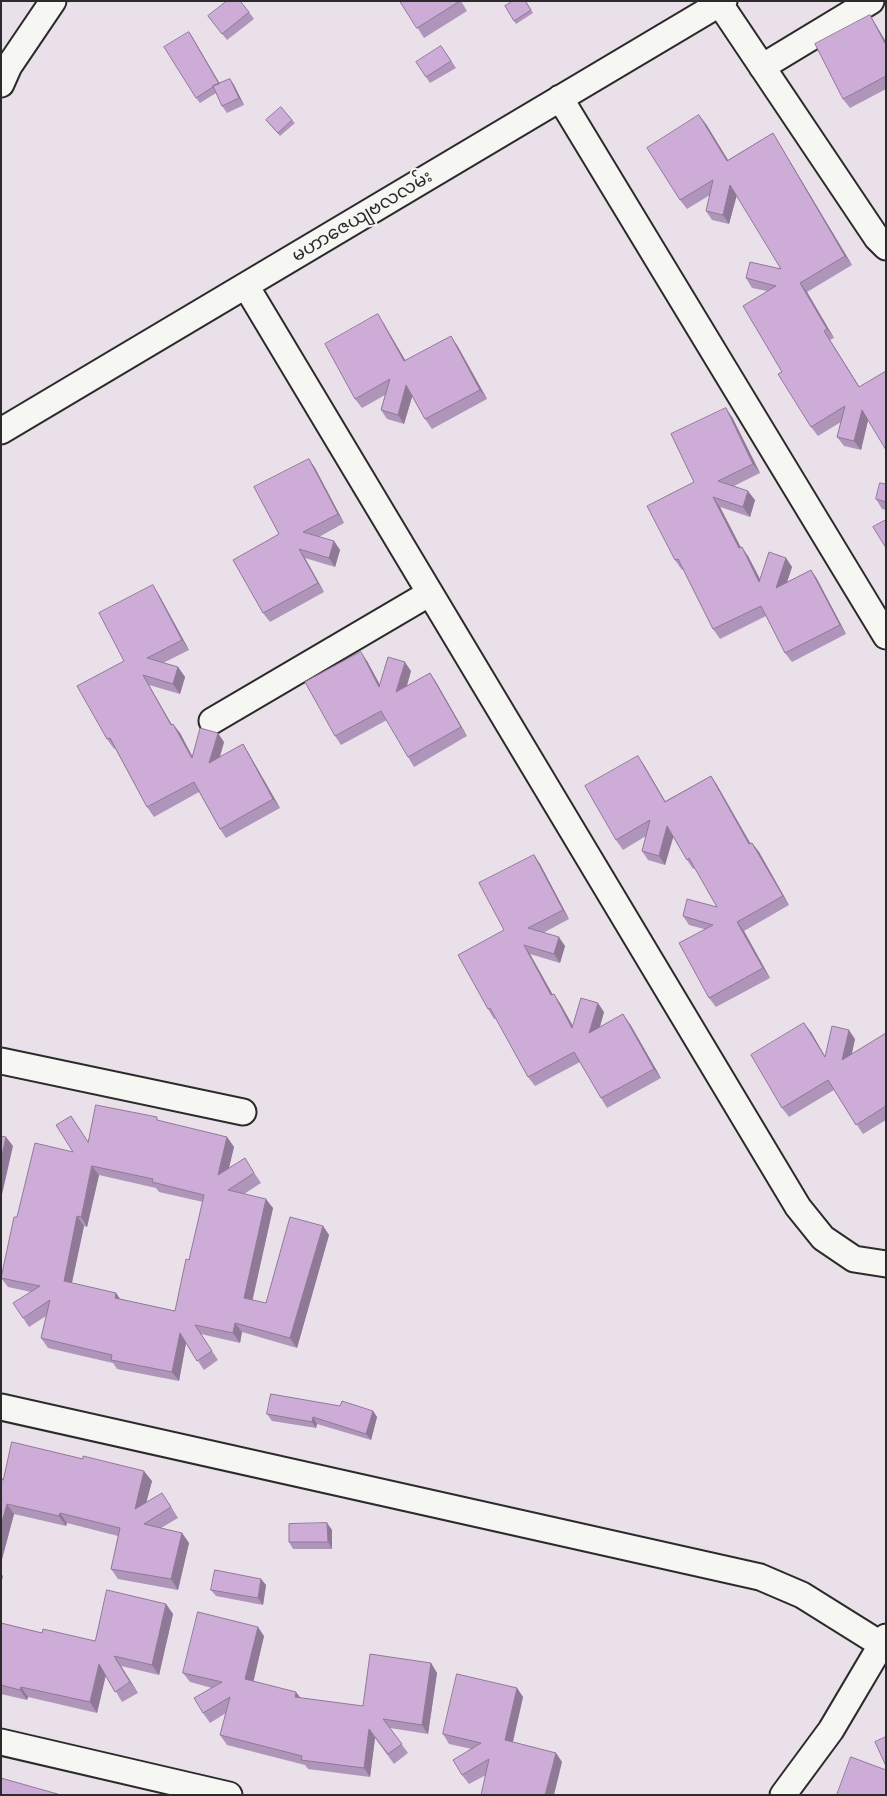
<!DOCTYPE html>
<meta charset="utf-8">
<style>
body{margin:0}
#map{position:relative;width:887px;height:1796px;overflow:hidden;background:#eae0ea;font-family:Mali,sans-serif}
canvas{display:block}
.frame{position:absolute;inset:0;border:2px solid #2b2b2b;pointer-events:none}
</style>
<div id="map">
<canvas width="887" height="1796"></canvas>
<div class="frame"></div>
</div>
<script>
const ctx = document.querySelector('canvas').getContext('2d');
ctx.lineJoin = 'round';
function stroke(path, color, width, dash) { ctx.strokeStyle = color; ctx.lineWidth = width; ctx.lineCap = dash ? 'butt' : 'round'; ctx.setLineDash(dash || []); ctx.stroke(path); }
function fillPath(path, color) { ctx.fillStyle = color; ctx.fill(path, 'evenodd'); }
function label(font, color, halo, rows, align = 'center') {
  ctx.font = font + ' Mali,"Noto Sans Myanmar",sans-serif'; ctx.lineWidth = 4; ctx.setLineDash([]); ctx.textBaseline = 'middle'; ctx.strokeStyle = halo; ctx.fillStyle = color; for (const [text, x, y, turn = 0] of rows) {
    ctx.save(); ctx.translate(x, y); ctx.rotate((+turn || 0) * Math.PI / 180); ctx.textAlign = isNaN(turn) ? turn : align; if (halo) ctx.strokeText(text, 0, 0); ctx.fillText(text, 0, 0); ctx.restore();
  }
}
const minor = new Path2D(`
 M718,1L877,238L886,247
 M762,67L871,1
 M1,84L9,66L53,1
 M560,98L886,636
 M246,286L798,1207L823,1238L854,1259L886,1264
 M1,431L724,1
 M212,721L430,593
 M1,1061L243,1112
 M1,1407L760,1577L802,1595L882,1645
 M1,1742L229,1795
 M783,1795L831,1730L886,1637`);
stroke(minor, '#2b2b2b', 29);
stroke(minor, '#f6f6f2', 25);
fillPath(new Path2D(`
 M400,1H461L467,11L424,38Z
 M526,1L533,13L516,24L505,6Z
 M249,12L254,19L227,40L208,16Z
 M870,15L876,25L886,42V89L850,108L843,99Z
 M189,32L219,83L230,79L234,85L244,105L227,113L222,106L216,93L200,103L196,98Z
 M446,53L456,68L430,83L426,77Z
 M266,120H292L295,123L280,136Z
 M706,124L728,160L773,133L779,143L852,265L807,292L834,338L830,340L859,386L868,421L861,450L844,446L837,437L841,422L818,436L811,427L782,372L767,291L752,288L746,278L781,269L737,195L729,224L712,220L706,211L710,195L687,209L680,200Z
 M384,324L405,360L457,345L487,399L432,429L425,419L412,396L404,424L387,419L381,410L385,395L362,408L355,399Z
 M732,417L760,473L734,486L755,500L750,517L720,507L740,547L748,556L760,579L786,558L792,567L787,582L811,570L817,579L846,634L792,662L785,653L766,616L720,639L713,629L683,569L682,570L675,560L694,482Z
 M309,459L315,468L344,523L319,537L334,541L340,550L335,567L305,558L324,592L270,622L263,613Z
 M886,484V510L882,509L876,499Z
 M159,595L189,650L163,663L178,667L185,677L180,694L149,685L172,725L180,733L192,756L224,742L220,757L243,744L249,754L280,808L226,838L220,829L199,792L154,817L147,807L115,748L114,749L107,739L124,661Z
 M367,661L380,685L411,671L407,686L430,673L436,682L467,736L414,767L408,757L387,720L341,745L335,736Z
 M644,765L665,801L711,776L717,785L750,844L752,843L759,852L789,905L744,931L770,978L716,1007L709,998L704,929L689,925L683,916L717,907L695,868L693,869L687,860L673,836L665,865L648,860L642,851L646,836L623,850L616,840Z
 M534,855L540,864L569,919L543,933L565,946L560,963L530,954L552,994L560,1003L573,1026L604,1012L600,1027L630,1024L661,1078L607,1108L601,1098L580,1062L535,1086L528,1077L496,1018L494,1019L488,1009L504,930Z
 M811,1032L825,1056L855,1039L852,1054L886,1033V1120L863,1134L834,1090L789,1117L782,1108Z
 M71,1116L88,1142L160,1121L227,1137L234,1147L228,1169L251,1168L261,1183L244,1194L273,1208L252,1300L266,1303L323,1226L329,1235L297,1348L242,1332L240,1343L201,1334L218,1360L204,1370L186,1343L179,1381L117,1369L113,1363L48,1348L41,1338L46,1316L29,1327L23,1318L31,1292L8,1287L1,1278L17,1217L73,1152ZM99,1175L156,1188L159,1192L203,1202L189,1260L175,1311L120,1299L116,1293L72,1283L84,1226L87,1227Z
 M340,1406L373,1411L377,1417L371,1440L317,1424L316,1428L272,1421L267,1414Z
 M1,1476L3,1479L152,1481L146,1502L169,1503L178,1518L161,1528L182,1533L189,1543L178,1590L118,1579L111,1569L118,1536L67,1523L66,1526L14,1514L1,1563Z
 M327,1523L332,1530V1549H293L289,1542Z
 M261,1579L266,1585L263,1605L216,1596L211,1590Z
 M166,1604L173,1614L159,1675L121,1666L138,1693L122,1702L106,1675L97,1713L28,1697L27,1700L1,1694V1623L42,1633L95,1641Z
 M264,1636L253,1681L300,1698L363,1706L431,1663L437,1673L428,1734L390,1728L408,1753L394,1764L375,1738L370,1777L308,1769L305,1765L227,1745L220,1735L226,1713L210,1723L203,1713L212,1688L190,1682L183,1673Z
 M517,1688L523,1697L513,1742L556,1753L562,1762L486,1775L469,1784L462,1775L472,1749L449,1744L443,1734Z`), '#b095ba');
fillPath(new Path2D(`
 M870,15L876,25L886,42V45Z
 M189,32L193,38L223,89L219,84Z
 M230,79L234,85L244,105L239,98Z
 M699,115L706,124L734,170L727,161Z
 M773,133L779,143L852,265L845,256Z
 M730,185L737,194L729,224L723,215Z
 M800,283L807,292L834,338L827,329Z
 M378,314L384,324L411,370L404,361Z
 M824,331L830,340L865,396L859,387Z
 M451,336L457,345L487,399L480,390Z
 M406,385L413,394L404,424L398,415Z
 M726,408L732,417L760,473L753,464Z
 M862,410L868,420L861,450L854,441Z
 M309,459L315,468L344,523L338,514Z
 M748,491L755,500L750,517L743,507Z
 M713,497L720,507L746,557L739,548Z
 M334,541L340,550L335,567L329,558Z
 M742,547L748,556L766,591L759,582Z
 M299,549L305,558L324,592L318,583Z
 M786,558L792,567L782,597L776,588Z
 M811,570L817,579L846,634L840,625Z
 M153,585L159,595L189,650L182,640Z
 M361,652L367,661L386,696L379,687Z
 M405,662L411,671L402,702L396,692Z
 M178,667L185,677L180,694L173,684Z
 M430,673L436,682L467,736L461,727Z
 M143,675L149,685L177,734L171,725Z
 M173,724L180,733L198,767L192,758Z
 M218,733L224,742L215,773L209,763Z
 M243,744L249,754L280,808L273,799Z
 M638,756L644,765L671,811L665,802Z
 M711,776L717,785L756,853L749,844Z
 M667,826L674,835L665,865L659,856Z
 M752,843L759,852L789,905L783,896Z
 M534,855L540,864L569,919L563,910Z
 M737,922L744,931L770,978L763,968Z
 M559,937L565,946L560,963L554,954Z
 M524,945L530,954L558,1004L551,995Z
 M554,994L560,1003L579,1037L572,1028Z
 M598,1003L604,1012L595,1043L589,1033Z
 M623,1014L630,1024L661,1078L654,1069Z
 M804,1023L811,1032L831,1067L825,1057Z
 M849,1030L855,1039L848,1069L842,1060Z
 M6,1137L13,1146L1,1199V1160Z
 M227,1137L234,1147L225,1185L218,1175Z
 M92,1166L99,1175L87,1227L81,1217Z
 M266,1199L273,1208L251,1307L244,1298Z
 M77,1216L84,1226L70,1291L64,1281Z
 M323,1226L329,1235L297,1348L290,1338Z
 M116,1293L122,1302L115,1298Z
 M235,1323L242,1332L240,1343L233,1333Z
 M180,1333L186,1343L179,1381L172,1372Z
 M373,1411L377,1417L371,1440L366,1434Z
 M313,1417L317,1424L316,1428L312,1422Z
 M144,1471L152,1481L142,1519L135,1509Z
 M7,1504L14,1514L1,1563V1525Z
 M60,1513L67,1523L66,1526L59,1516Z
 M327,1523L332,1530V1549L328,1542Z
 M182,1533L189,1543L178,1590L171,1579Z
 M1,1574L3,1576L1,1584Z
 M261,1579L266,1585L263,1605L258,1598Z
 M166,1604L173,1614L159,1675L152,1665Z
 M258,1627L264,1636L252,1688L245,1679Z
 M114,1656L121,1666L138,1693L130,1682Z
 M431,1663L437,1673L428,1734L422,1725Z
 M99,1664L106,1674L97,1713L90,1702Z
 M21,1687L28,1697L27,1700L20,1690Z
 M517,1688L523,1697L511,1749L505,1740Z
 M296,1692L303,1701L295,1697Z
 M369,1729L375,1738L370,1777L364,1768Z
 M556,1753L562,1762L554,1795H545Z`), '#907997');
const building = new Path2D(`
 M227,1H240L249,12L222,34L208,16Z
 M400,1H460L417,28Z
 M513,1H525L531,10L514,21L505,6Z
 M870,15L886,45V76L843,99L815,44Z
 M189,32L219,84L213,86V87L196,98L164,47Z
 M441,46L451,61L426,77L416,62Z
 M230,79L239,98L222,106L213,86Z
 M281,107L292,120L278,133L266,120Z
 M699,115L727,161L773,133L845,256L800,283L827,329L824,331L859,387L886,371V450L862,410L854,441L837,437L845,406L811,427L778,374L782,372L743,306L776,286L746,278L750,262L781,269L730,185L723,215L706,211L713,180L680,200L647,148Z
 M378,314L404,361L451,336L480,390L425,419L406,385L398,415L381,410L390,379L355,399L325,344Z
 M726,408L753,464L718,481L748,491L743,507L713,497L739,548L742,547L759,582L769,552L786,558L776,588L811,570L840,625L785,653L761,606L713,629L678,559L675,560L647,506L694,482L671,434Z
 M309,459L338,514L303,532L334,541L329,558L299,549L318,583L263,613L233,560L279,534L254,487Z
 M880,483L886,484V502L876,499Z
 M886,520V548L873,527Z
 M153,585L182,640L147,658L178,667L173,684L143,675L171,725L173,724L192,758L200,728L218,733L209,763L243,744L273,799L220,829L194,782L147,807L110,738L107,739L77,686L124,661L99,613Z
 M361,652L379,687L388,657L405,662L396,692L430,673L461,727L408,757L381,711L335,736L305,682Z
 M638,756L665,802L711,776L749,844L752,843L783,896L737,922L763,968L709,998L679,943L713,925L683,916L687,899L717,907L689,858L687,860L667,826L659,856L642,851L650,820L616,840L585,786Z
 M534,855L563,910L528,928L559,937L554,954L524,945L551,995L554,994L572,1028L581,998L598,1003L589,1033L623,1014L654,1069L601,1098L574,1052L528,1077L490,1008L488,1009L458,955L504,930L479,883Z
 M804,1023L825,1057L832,1026L849,1030L842,1060L886,1033V1106L856,1125L828,1080L782,1108L751,1055Z
 M96,1105L157,1117V1120L227,1137L218,1175L245,1158L254,1173L228,1190L266,1199L244,1298L266,1303L290,1217L323,1226L290,1338L235,1323L233,1333L195,1325L212,1351L197,1361L180,1333L172,1372L111,1360L112,1355L41,1338L50,1300L23,1318L13,1303L40,1286L1,1278L14,1217H17L35,1143L73,1152L56,1125L71,1116L88,1142ZM92,1166L153,1179L152,1182L204,1195L189,1260L186,1259L175,1311L115,1298L116,1293L64,1281L77,1216L81,1217Z
 M1,1136L6,1137L1,1160Z
 M271,1394L340,1406L342,1401L373,1411L366,1434L313,1417L312,1422L267,1414Z
 M12,1442L83,1459V1456L144,1471L135,1509L162,1493L171,1507L144,1524L182,1533L171,1579L111,1569L120,1528L60,1513L59,1516L7,1504L1,1525V1478L3,1480Z
 M327,1523L328,1542H289V1524Z
 M215,1570L261,1579L258,1598L211,1590Z
 M107,1590L166,1604L152,1665L114,1656L130,1682L115,1692L99,1664L90,1702L21,1687L20,1690L1,1685V1623L42,1633L43,1629L95,1641Z
 M198,1612L258,1627L245,1679L296,1692L295,1697L363,1706L370,1654L431,1663L422,1725L383,1719L402,1744L388,1754L369,1729L364,1768L301,1760L302,1756L220,1735L230,1697L203,1713L194,1698L222,1682L183,1673Z
 M457,1674L517,1688L505,1740L556,1753L545,1795H481L489,1759L462,1775L453,1760L481,1743L443,1734Z
 M886,1737V1766L875,1742Z
 M851,1757L886,1770V1795H837Z
 M1,1778L61,1795H1Z`);
fillPath(building, '#cdadd8');
stroke(building, '#907997', 1);
label('18px', '#2b2b2b', '#f6f6f2', [
 ["မဟာဇေယျဗလလမ်း",362,216,-31]
]);
</script>
